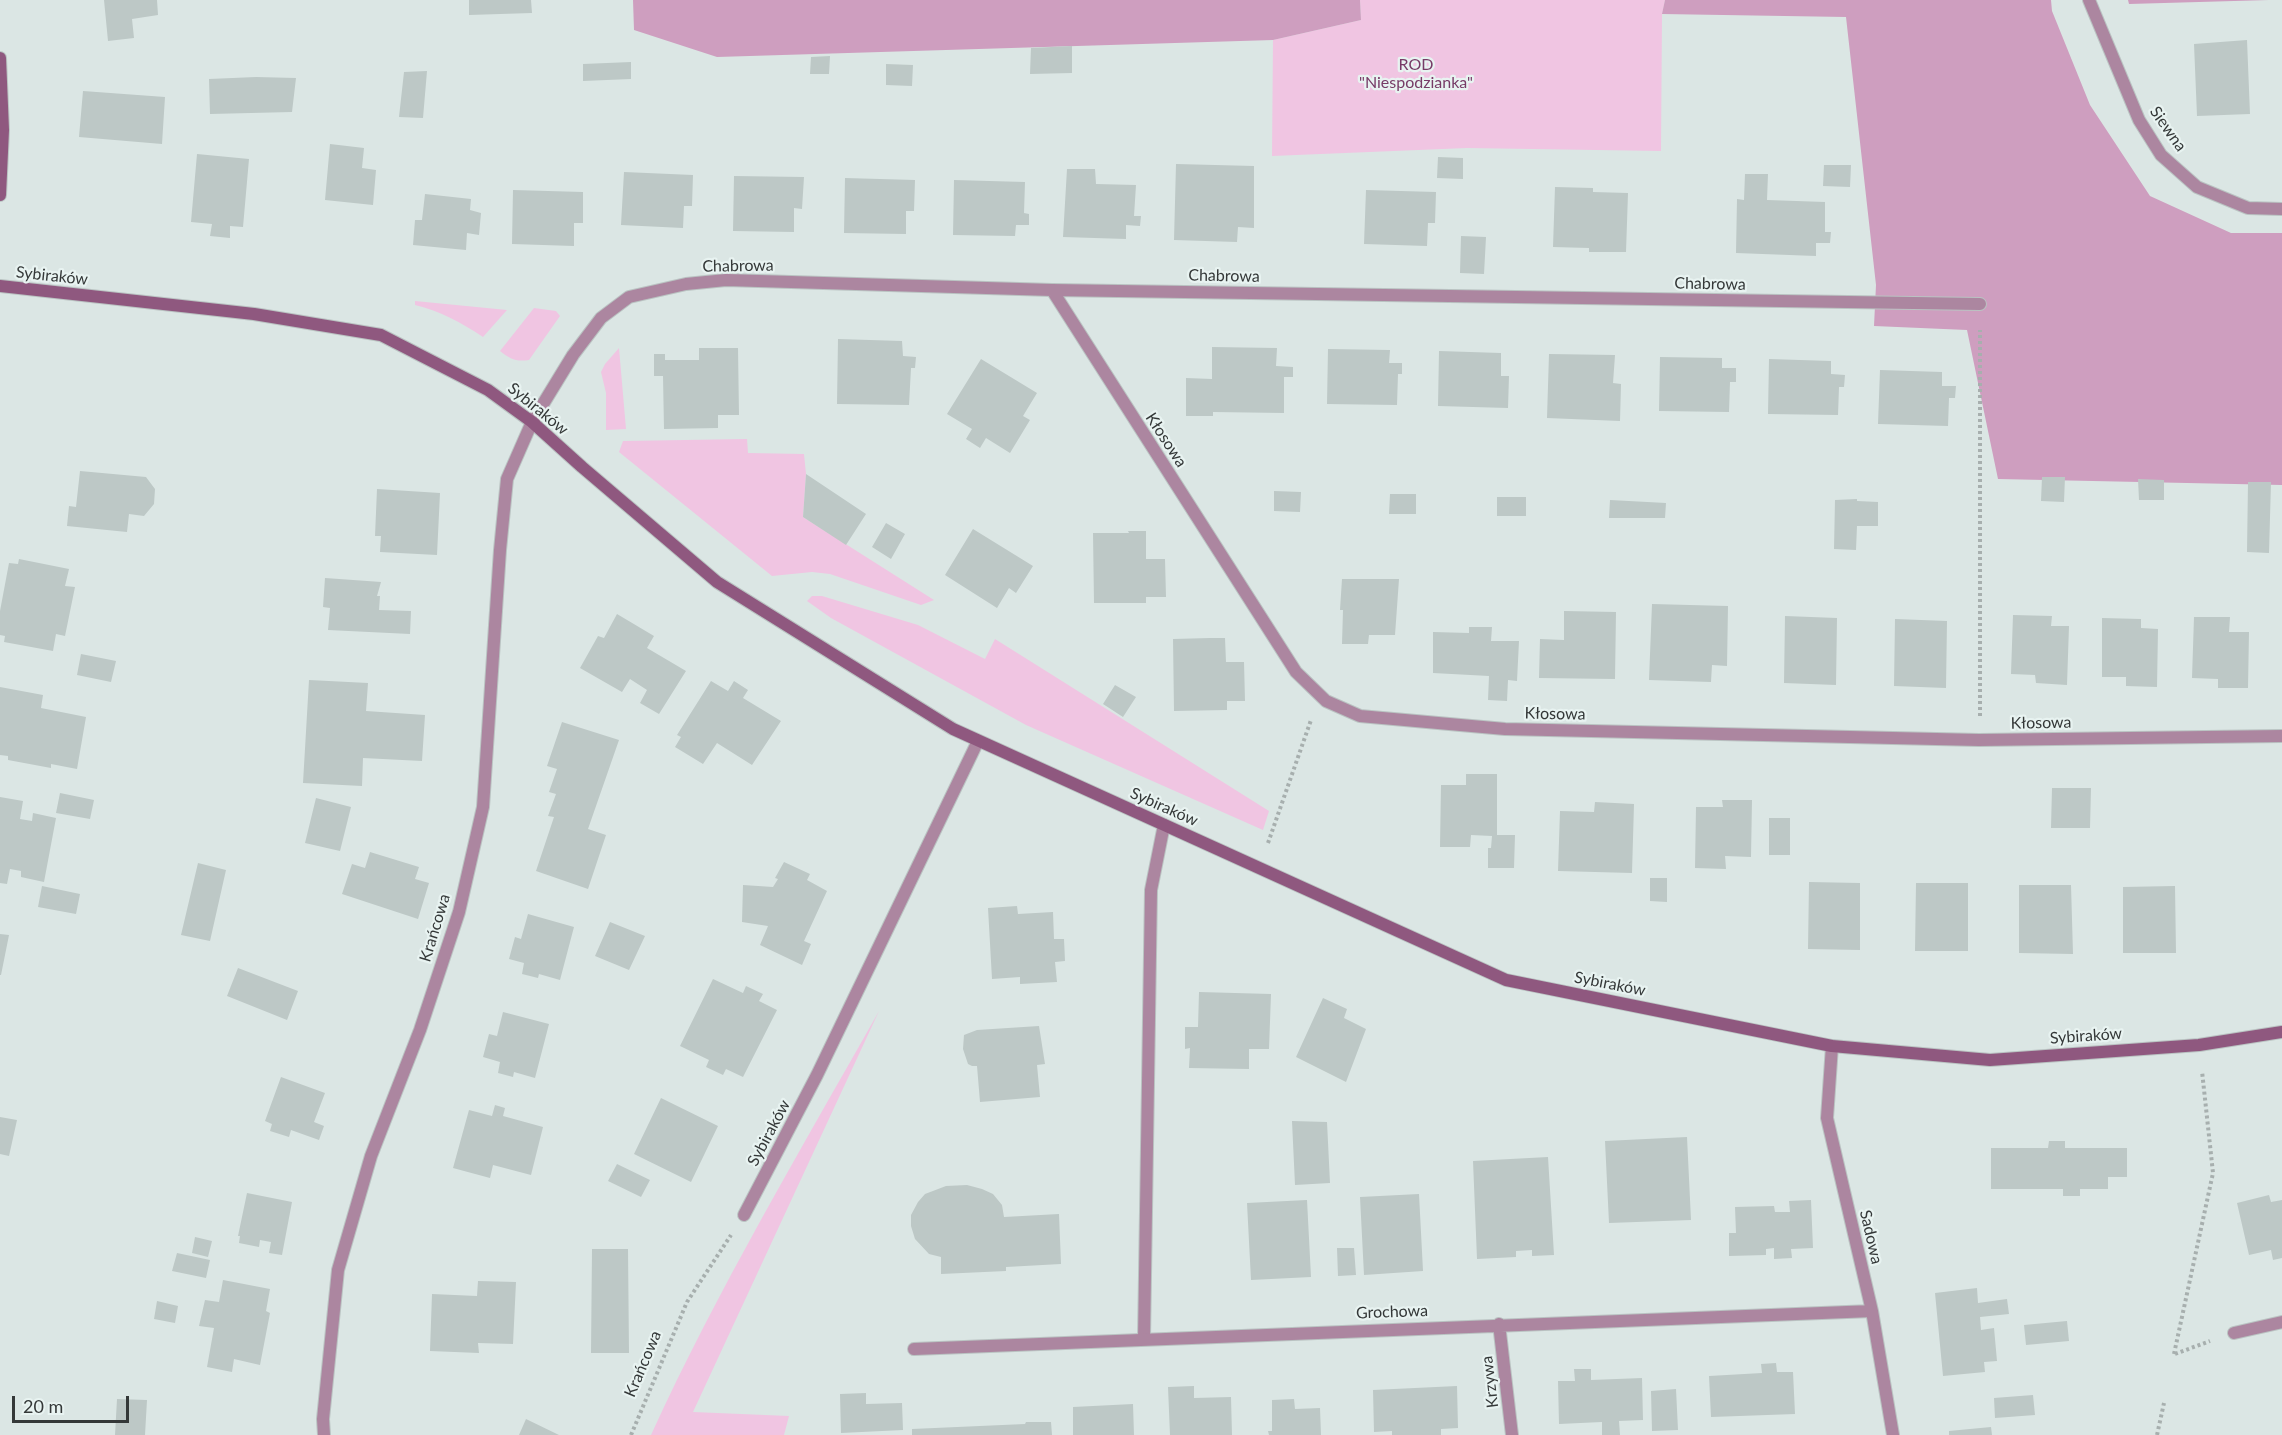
<!DOCTYPE html>
<meta charset="utf-8">
<style>
body{margin:0}
#map{position:relative;width:2282px;height:1435px;overflow:hidden;background:#dbe6e4;font-family:Lato,sans-serif}
canvas{display:block}
.scale{position:absolute;left:12px;top:1396px;width:117px;height:27px;box-sizing:border-box;border:3px solid #343838;border-top:0;padding-left:8px;font-size:18px;line-height:21px;white-space:nowrap;color:#343838;-webkit-text-stroke:4px #e8f3f1;paint-order:stroke}
</style>
<div id="map">
<canvas width="2282" height="1435"></canvas>
<div class="scale">20 m</div>
</div>
<script>
const ctx = document.querySelector('canvas').getContext('2d');
ctx.lineJoin = 'round';
function fillPath(path, color) { ctx.fillStyle = color; ctx.fill(path, 'evenodd'); }
function stroke(path, color, width, dash) { ctx.strokeStyle = color; ctx.lineWidth = width; ctx.lineCap = dash ? 'butt' : 'round'; ctx.setLineDash(dash || []); ctx.stroke(path); }
function label(font, color, halo, rows, align = 'center') {
  ctx.font = font + ' Lato,sans-serif'; ctx.lineWidth = 4.5; ctx.setLineDash([]); ctx.textBaseline = 'middle'; ctx.strokeStyle = halo; ctx.fillStyle = color; for (const [text, x, y, turn = 0] of rows) {
    ctx.save(); ctx.translate(x, y); ctx.rotate((+turn || 0) * Math.PI / 180); ctx.textAlign = isNaN(turn) ? turn : align; if (halo) ctx.strokeText(text, 0, 0); ctx.fillText(text, 0, 0); ctx.restore();
  }
}
fillPath(new Path2D(`
 M1360,0H1665L1662,15L1661,151L1467,148L1272,156L1273,40L1361,20Z
 M415,301L507,310L483,337C462,323 440,311 415,305Z
 M534,308L556,311L560,316L529,360C516,362 510,359 500,351Z
 M619,348L626,429L606,430V393L601,372L605,364Z
 M747,439L748,453L804,454L806,474L803,517L934,600L921,605L830,574L812,572L772,576L619,452L623,441Z
 M812,596H822L918,625L985,659L995,639L1269,811L1263,830L1026,725L831,618L807,601Z
 M879,1011L693,1412L789,1416L784,1435H651C718,1289 800,1151 879,1011Z`), '#f0c5e2');
fillPath(new Path2D(`
 M633,0H1360L1361,20L1273,40L717,57L634,30Z
 M1665,0H2051L2052,11L2090,105L2150,196L2231,233H2282V485L1998,479L1967,330L1874,326L1876,285L1846,17L1662,14Z
 M2128,0H2269L2129,4Z`), '#ce9ebf');
fillPath(new Path2D(`
 M104,0H157L158,15L132,19L134,38L108,41Z
 M469,0H531L532,13L469,15Z
 M2247,40L2250,114L2197,116L2194,44Z
 M1072,46V73L1030,74L1031,48Z
 M830,56L829,74H810L811,57Z
 M631,62V79L583,81V64Z
 M886,64L913,65L912,86L886,85Z
 M427,71L423,118L399,117L404,72Z
 M256,77L296,78L292,112L210,114L209,79Z
 M83,91L165,97L162,144L79,137Z
 M330,144L364,148L362,168L376,170L373,205L325,200Z
 M197,154L249,159L243,227L230,226V238L210,236L212,224L191,222Z
 M1438,157L1463,158V179L1437,178Z
 M1176,164L1254,166V228L1238,227L1237,242L1174,240Z
 M1824,165H1851L1850,187L1823,186Z
 M1067,169H1095L1096,184L1136,185L1134,216H1141L1140,226L1126,225V239L1063,237Z
 M624,172L693,175L692,206H684L683,228L621,225Z
 M1745,174H1768L1767,200L1825,202V232H1831L1830,243H1816V256L1736,253L1737,199L1744,200Z
 M734,176L804,177L802,209L794,208V232L733,231Z
 M845,178L915,180L914,211H906V234L844,233Z
 M954,180L1025,182L1024,213L1029,214V225H1016L1015,236L953,235Z
 M1555,187L1593,188V192L1628,193L1626,252H1589V248L1553,247Z
 M513,190L583,192V223H574V246L512,244Z
 M1366,190L1436,192L1435,223H1428L1427,246L1364,244Z
 M425,194L471,199L470,210L481,213L479,235L467,233L466,250L413,245L415,220H422Z
 M1461,236L1486,237L1484,274L1460,273Z
 M838,339L902,341L903,356L916,357L915,368H911L909,405L837,404Z
 M1212,347L1277,348L1276,366L1293,367V377H1284V413L1213,412V416H1186V378L1212,379Z
 M699,348H738L739,415H718V428L664,429L663,376H654V354H665V360H699Z
 M1328,349L1390,350L1389,363H1402V374H1398L1397,405L1327,404Z
 M1439,351L1501,353V376H1509L1508,408L1438,406Z
 M1549,354L1615,355L1613,383L1621,384L1620,421L1547,418Z
 M1660,357L1722,358V368H1736V382H1730L1729,412L1659,411Z
 M981,359L1037,393L1023,416L1030,420L1010,453L986,438L980,448L966,439L972,429L947,414Z
 M1769,359L1831,361V374L1845,375L1844,387H1839L1838,415L1768,414Z
 M1880,370L1942,372V386H1956L1955,398H1949L1948,426L1878,424Z
 M80,471L146,477L155,489L154,504L144,516L129,514L127,532L67,526L69,506L76,507Z
 M806,474L866,514L846,545L803,517Z
 M2042,477H2065L2064,502L2041,501Z
 M2138,479L2164,480V500H2139Z
 M2248,482H2271L2269,553L2247,552Z
 M377,489L440,493L437,555L380,552L381,536H375Z
 M1274,491L1301,492L1300,512L1274,511Z
 M1390,494H1416V514H1389Z
 M1497,497H1526V516H1497Z
 M1857,499V501L1878,502V526H1857L1856,550L1834,549L1835,500Z
 M1610,500L1666,503L1665,518H1609Z
 M886,523L905,534L891,559L872,547Z
 M973,529L1033,566L1016,593L1009,588L997,608L945,575Z
 M1128,531H1146V559H1165L1166,597H1146V603H1094L1093,533H1129Z
 M19,559L69,569L65,586L75,587L65,636L56,634L53,651L4,642L5,636L0,635V611L9,563L18,564Z
 M325,578L381,582L377,596H380L379,610L411,611L410,634L328,630L330,608L323,607Z
 M1342,579H1399L1395,635H1369L1368,644H1342L1343,610H1340Z
 M1652,604L1728,606L1727,666L1712,665L1711,682L1649,680Z
 M1564,611L1616,612L1615,679L1539,678L1540,639L1564,640Z
 M617,614L654,636L647,648L686,671L659,714L640,703L647,690L630,679L622,692L580,668L598,636L604,638Z
 M2013,615L2052,616L2051,626H2069L2067,685L2036,683L2035,675L2011,674Z
 M1785,616L1837,618L1836,685L1784,683Z
 M2194,617H2230L2229,632H2249L2248,688H2218V679L2192,678Z
 M2102,618L2141,619V628L2158,629L2157,687L2126,686V677H2102Z
 M1895,619L1947,621L1946,688L1894,686Z
 M1469,627H1492L1491,641H1519L1517,681L1508,680L1507,701L1488,700L1489,676L1433,673V632L1469,633Z
 M1210,638H1225L1226,662H1244L1245,701H1227V710L1174,711L1173,639Z
 M81,654L116,661L111,682L77,675Z
 M309,680L368,683L366,711L425,715L422,761L363,758L362,786L303,783Z
 M711,681L728,691L734,681L748,690L743,698L781,721L752,765L717,743L703,764L675,747L681,737L677,735Z
 M1115,685L1136,697L1123,717L1103,704Z
 M0,687L43,695L41,708L86,717L77,769L51,764V768L8,760V756L0,755Z
 M562,722L619,740L588,829L606,835L588,889L536,871L554,817L548,816L556,794L549,792L557,769L547,766Z
 M1466,774H1497V835H1515L1514,868H1488V848H1491L1492,836L1471,835L1470,847H1440L1441,785H1466Z
 M2052,788H2091L2090,828H2051Z
 M60,793L94,800L90,819L56,813Z
 M0,797L23,801L20,819L32,821L33,813L56,818L44,882L21,877V871L10,869L7,884L0,883Z
 M316,798L351,807L340,851L305,843Z
 M1722,800H1752L1751,857L1725,856L1726,869L1695,868L1696,807H1723Z
 M1595,802L1634,804L1632,873L1558,871L1560,811L1594,812Z
 M1769,818H1790V855H1769Z
 M370,852L419,867L415,879L429,883L418,919L342,894L352,864L365,868Z
 M784,862L810,874L807,880L827,891L804,941L811,944L802,965L760,945L768,926L742,922L743,885L773,887L778,879L775,878Z
 M198,863L226,870L210,941L181,935Z
 M1650,878H1667V902L1650,901Z
 M1809,882L1860,883V950L1808,949Z
 M1916,883H1968V951H1915Z
 M2019,885H2071L2073,954L2019,953Z
 M42,886L80,894L76,914L38,907Z
 M2175,886L2176,953H2123V887Z
 M1017,906L1018,914L1053,912L1054,939H1064L1065,961L1055,962L1057,982L1020,984V977L992,979L988,908Z
 M528,914L574,927L560,980L539,974L538,978L522,974L524,963L509,959L515,937L521,939Z
 M610,922L645,936L629,970L595,956Z
 M0,934L9,935L1,975H0Z
 M238,968L298,991L287,1020L227,996Z
 M713,979L743,993L746,986L763,994L759,1001L777,1010L743,1077L726,1069L723,1075L706,1067L709,1060L680,1046Z
 M1199,992L1271,994L1269,1049H1249V1069L1189,1068L1190,1048L1185,1049V1027H1198Z
 M1323,998L1347,1009L1344,1018L1366,1029L1346,1082L1296,1057Z
 M503,1012L549,1024L535,1078L514,1072L513,1077L498,1073L500,1062L483,1057L489,1034L497,1036Z
 M1039,1026L1045,1064L1037,1065L1040,1097L980,1102L977,1066H972L968,1064L963,1049L964,1035L977,1030Z
 M281,1077L325,1093L314,1122L324,1126L319,1140L291,1130L289,1137L270,1131L272,1124L265,1121Z
 M661,1098L718,1126L691,1182L634,1154Z
 M495,1105L505,1108L503,1116L543,1127L531,1175L493,1165L490,1178L453,1168L469,1110L492,1116Z
 M0,1117L17,1120L9,1156L0,1154Z
 M1292,1121L1327,1122L1330,1183L1295,1185Z
 M1687,1137L1691,1220L1609,1223L1605,1141Z
 M2049,1141H2065V1148H2127V1177H2108V1189H2080V1196H2063V1189H1991V1148H2048Z
 M1548,1157L1554,1255L1532,1256V1250L1516,1251V1257L1477,1259L1473,1161Z
 M617,1164L650,1180L641,1197L608,1181Z
 M967,1185L982,1189L993,1194L1002,1205L1004,1217L1059,1214L1061,1264L1006,1267V1271L941,1274V1257L929,1254L915,1239L911,1226V1215L918,1202L925,1194L946,1186Z
 M247,1193L292,1202L282,1255L269,1253L271,1242L260,1240L259,1247L239,1243L240,1236H238Z
 M1419,1194L1423,1271L1364,1275L1360,1197Z
 M2269,1195L2271,1202L2282,1200V1258L2273,1260L2271,1250L2249,1255L2237,1203Z
 M1307,1200L1311,1277L1251,1280L1247,1203Z
 M1811,1200L1813,1248L1791,1249L1792,1258L1774,1259V1248L1766,1249V1255L1729,1256V1233H1736L1735,1207L1774,1206L1775,1212H1790L1789,1201Z
 M195,1237L212,1241L208,1257L192,1253Z
 M1337,1248H1354L1356,1275L1338,1276Z
 M592,1249H628L629,1353H591Z
 M177,1253L210,1260L206,1278L172,1271Z
 M223,1280L270,1289L266,1311L270,1313L260,1365L234,1359L232,1372L207,1367L214,1328L199,1326L205,1300L219,1302Z
 M478,1281L516,1282L513,1344L478,1343L479,1353L430,1351L432,1294L477,1296Z
 M1977,1288L1978,1303L2007,1299L2009,1314L1980,1317L1981,1330L1994,1328L1997,1361L1984,1362L1985,1372L1943,1376L1935,1293Z
 M157,1301L178,1306L175,1323L154,1319Z
 M2067,1321L2069,1341L2026,1345L2024,1325Z
 M1776,1363L1777,1372H1793L1795,1414L1711,1417L1709,1376L1762,1373L1761,1364Z
 M1574,1369H1591V1380L1642,1378L1643,1420L1619,1421L1620,1435H1602V1422L1559,1424L1558,1381H1575Z
 M1194,1386V1398L1231,1397L1232,1435H1170L1168,1387Z
 M1457,1386L1458,1428L1441,1429V1435H1392V1431L1374,1432L1373,1390Z
 M1676,1389L1678,1430L1652,1431L1651,1391Z
 M866,1393V1404L902,1403L903,1430L841,1433L840,1394Z
 M2033,1395L2035,1415L1995,1418L1994,1398Z
 M117,1399L147,1400L145,1435H115Z
 M1294,1399L1295,1409L1320,1408L1321,1435H1269L1268,1431H1272V1400Z
 M1133,1404L1134,1435H1073V1407Z
 M526,1419L559,1435H519Z
 M1026,1422H1051L1052,1435H912V1429L1025,1424Z
 M1991,1427L1992,1435H1949V1431Z`), '#bdc8c6');
const lane = new Path2D(`
 M744,1215L817,1075L978,741
 M1144,1339L1151,890L1164,825`);
const street = new Path2D(`
 M2089,0L2139,120L2161,155L2197,187L2248,208L2282,209
 M1052,290L1296,672L1326,701L1360,716L1505,729L1979,740L2282,736
 M1832,1046L1827,1118L1872,1311L1893,1435
 M1499,1324L1512,1435
 M2234,1333L2282,1322
 M914,1349L1872,1311
 M324,1435L323,1419L338,1270L371,1156L420,1030L459,912L483,807L500,550L507,479L532,422L573,355L601,318L629,297L686,284L726,280L1052,290L1980,304`);
const secondary = new Path2D(`
 M0,58L3,130L0,195
 M0,286L254,314L381,335L488,390L532,422L582,467L717,582L953,729L1506,980L1832,1046L1990,1060L2199,1045L2282,1032`);
stroke(lane, '#bac3c2', 14);
stroke(street, '#bac3c2', 14);
stroke(secondary, '#bac3c2', 14);
stroke(new Path2D(`
 M1980,716V330
 M1268,843L1311,720
 M2174,1354L2213,1173L2202,1071
 M2175,1354L2210,1341
 M631,1435L687,1302L731,1235
 M2157,1435L2164,1403`), '#a7afae', 4, [3, 3]);
stroke(lane, '#ac86a0', 12);
stroke(street, '#ac86a0', 12);
stroke(secondary, '#8f587f', 12);
label('16px', '#773b67', '#e8f3f1', [
 ["ROD",1416,65],
 ["\"Niespodzianka\"",1416,83]
]);
label('16px', '#343838', '#e8f3f1', [
 ["Siewna",2168,129,55],
 ["Chabrowa",738,266,-1],
 ["Sybiraków",52,276,6],
 ["Chabrowa",1224,276,1],
 ["Chabrowa",1710,284,1],
 ["Sybiraków",538,409,39],
 ["Kłosowa",1166,440,57],
 ["Kłosowa",1555,714,1],
 ["Kłosowa",2041,723,-1],
 ["Sybiraków",1164,807,24],
 ["Krańcowa",435,928,-73],
 ["Sybiraków",1610,984,11],
 ["Sybiraków",2086,1036,-4],
 ["Sybiraków",769,1133,-62],
 ["Sadowa",1871,1237,77],
 ["Grochowa",1392,1312,-2],
 ["Krańcowa",643,1364,-67],
 ["Krzywa",1490,1382,-97]
]);
</script>
